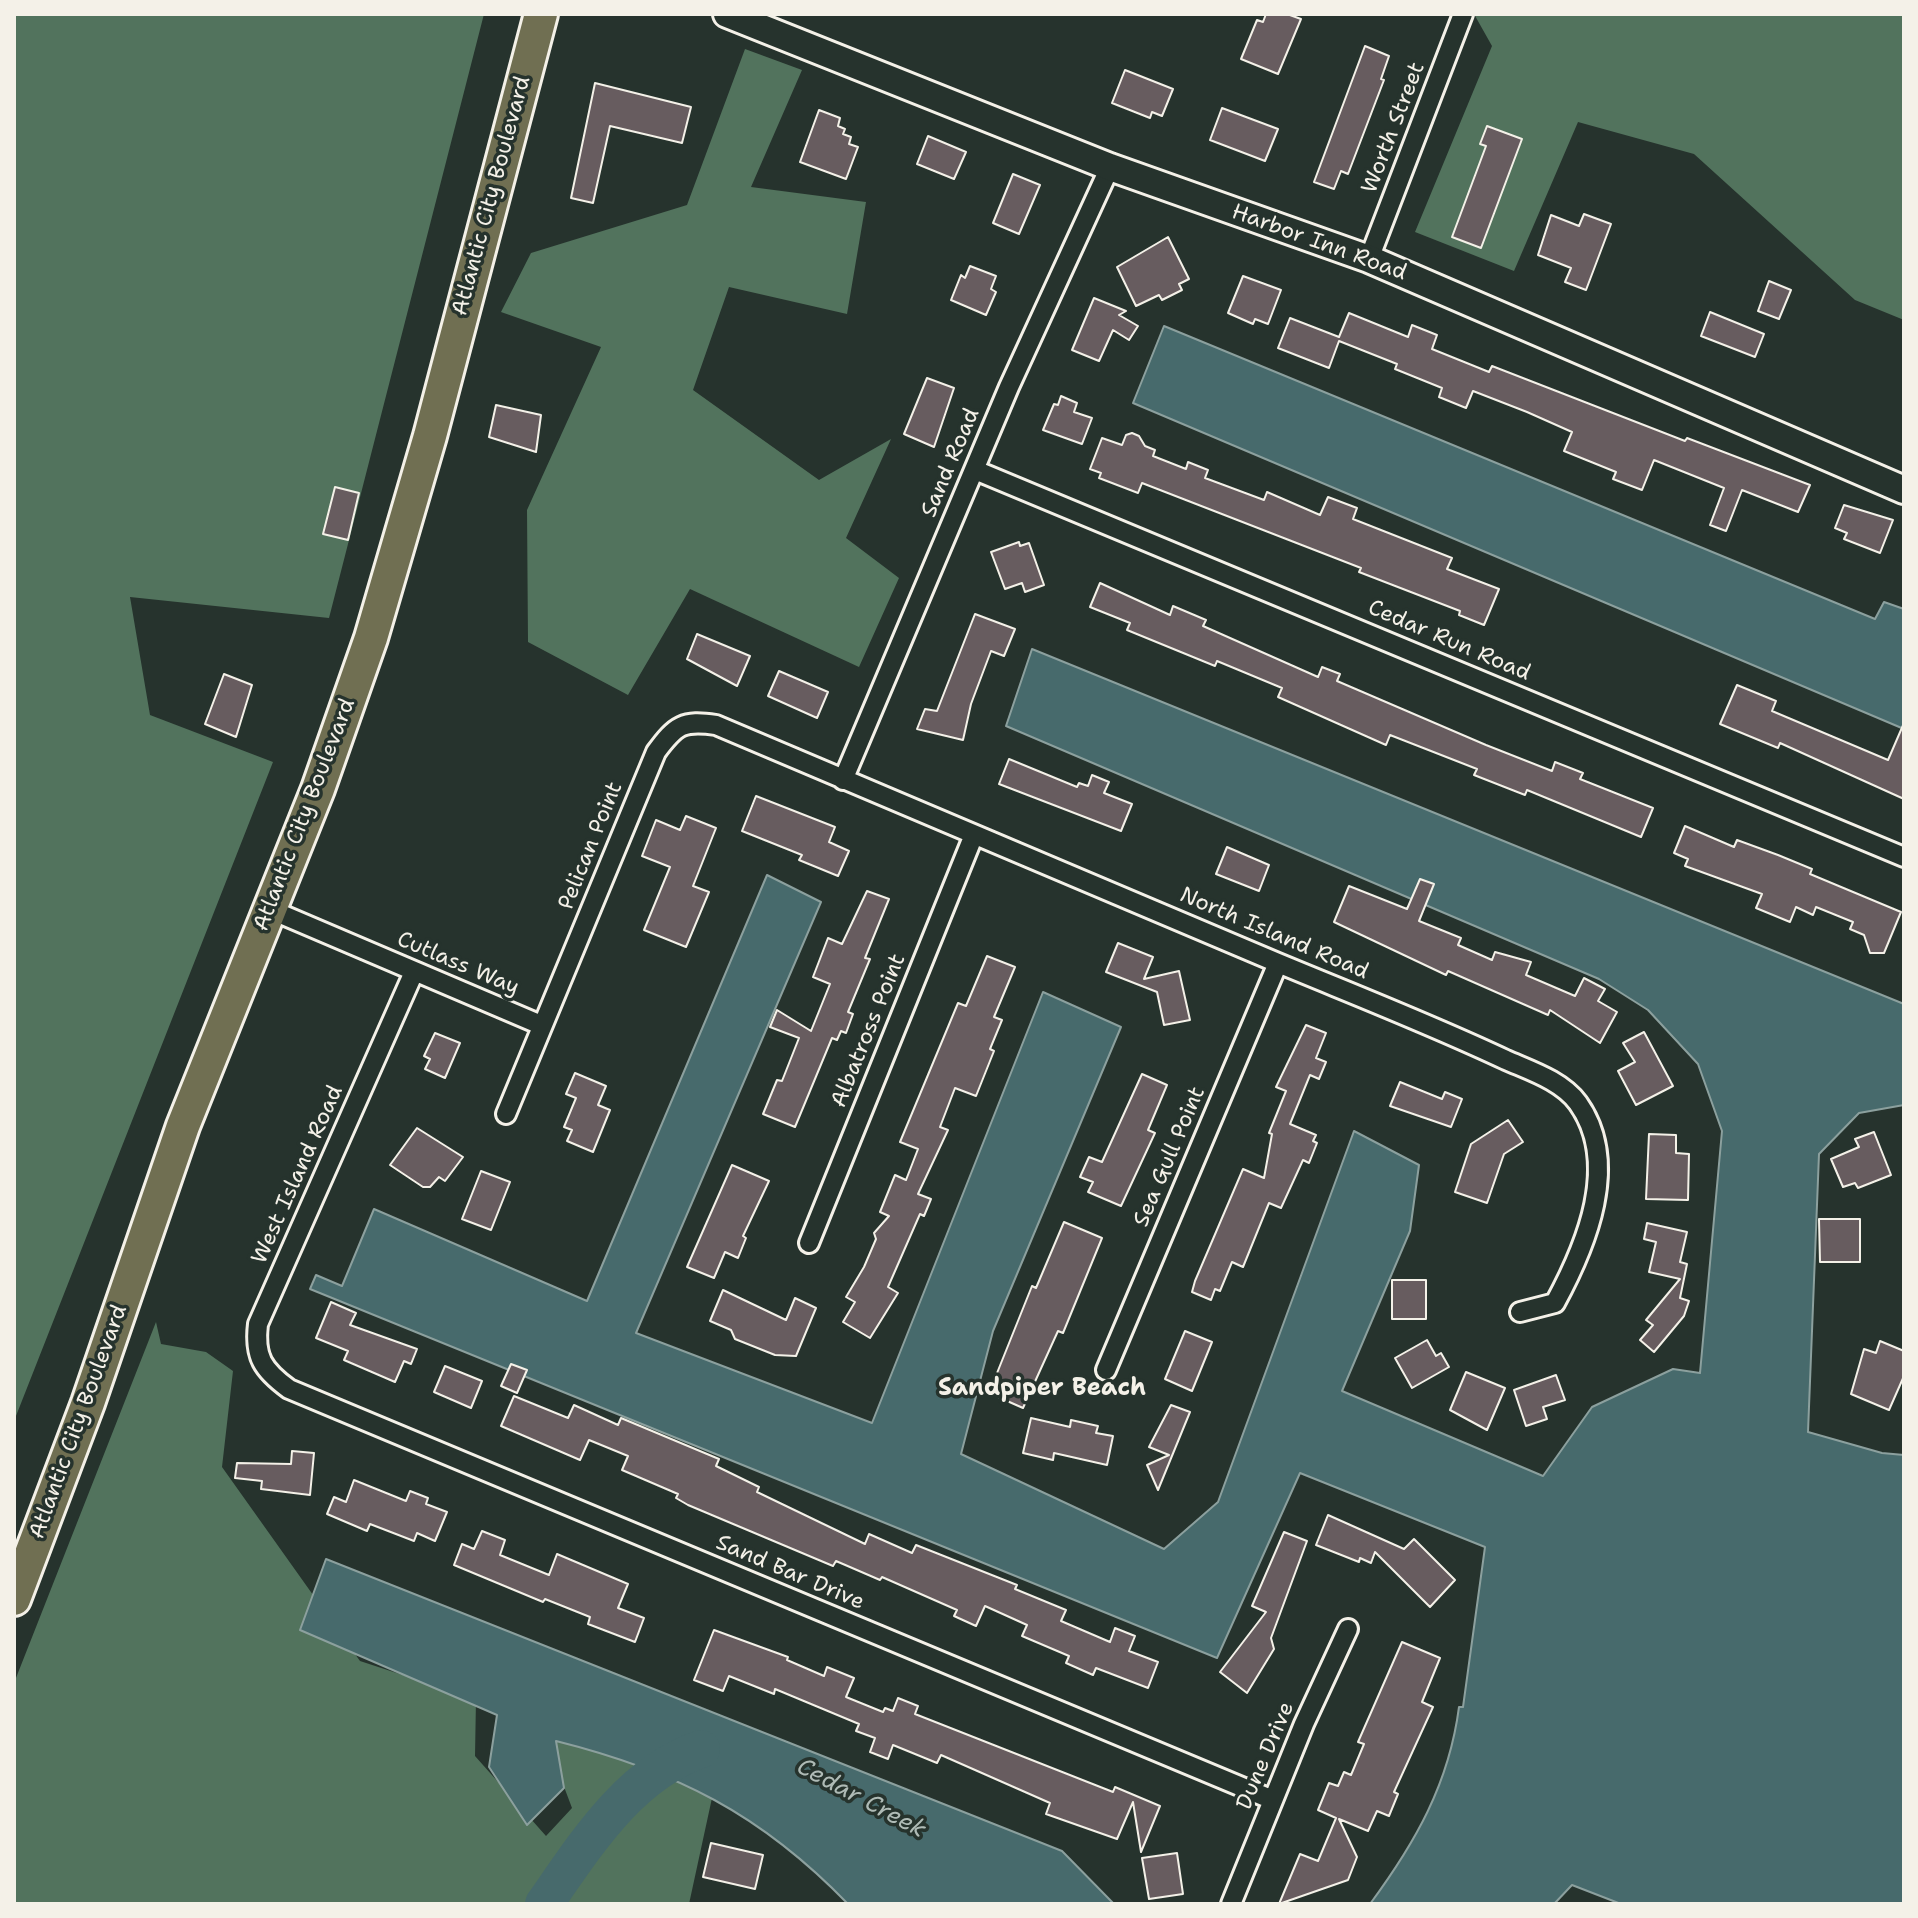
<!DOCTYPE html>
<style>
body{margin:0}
#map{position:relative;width:1918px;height:1918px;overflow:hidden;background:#26332d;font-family:"Shantell Sans",sans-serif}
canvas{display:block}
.frame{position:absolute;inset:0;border:16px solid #f4f1e8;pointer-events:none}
</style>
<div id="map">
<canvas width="1918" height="1918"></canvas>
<div class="frame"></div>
</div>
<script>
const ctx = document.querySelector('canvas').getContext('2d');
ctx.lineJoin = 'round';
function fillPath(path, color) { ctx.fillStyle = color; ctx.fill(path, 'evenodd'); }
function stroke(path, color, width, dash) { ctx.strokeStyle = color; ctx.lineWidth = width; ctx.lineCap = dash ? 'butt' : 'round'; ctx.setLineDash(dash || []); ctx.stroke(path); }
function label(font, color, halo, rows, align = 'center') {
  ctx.font = font + ' "Shantell Sans",sans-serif'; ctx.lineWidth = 7; ctx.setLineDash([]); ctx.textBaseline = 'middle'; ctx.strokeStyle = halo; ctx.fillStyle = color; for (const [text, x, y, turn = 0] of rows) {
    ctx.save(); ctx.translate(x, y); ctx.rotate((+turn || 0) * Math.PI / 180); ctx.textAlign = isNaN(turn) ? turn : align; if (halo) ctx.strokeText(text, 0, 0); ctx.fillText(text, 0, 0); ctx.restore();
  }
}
fillPath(new Path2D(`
 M14,14H484L329,618L130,597L150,715L273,762L14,1421Z
 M1474,14H1904V320L1855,300L1694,154L1578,122L1514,271L1415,232L1492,46Z
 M745,49L802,70L751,187L866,202L847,314L729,287L693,390L819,480L891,439L846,538L899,578L859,667L690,589L628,695L528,642L527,510L601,347L501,312L531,253L687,205Z
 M156,1322L161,1344L206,1352L233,1371L222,1467L360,1661L476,1699L475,1756L546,1836L572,1808L543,1731L636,1763L712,1798L689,1904H14V1683Z`), '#52735d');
const water = new Path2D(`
 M1164,326L1875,619L1884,602L1904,609V729L1133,403Z
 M1032,649L1904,1004V1105L1859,1113L1819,1154L1808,1432L1882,1453L1904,1455V1904H1621L1572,1885L1554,1904H1370C1415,1843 1449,1784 1459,1707H1463L1485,1547L1300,1473L1217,1658L310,1289L316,1275L342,1286L374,1209L587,1301L767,875L821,902L636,1333L872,1423L1043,992L1121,1027L993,1331L961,1454L1164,1549L1218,1502L1354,1131L1419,1165L1410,1231L1342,1391L1543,1476L1592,1407L1673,1369L1700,1373L1722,1131L1698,1064L1648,1010L1599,979L1006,726Z
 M326,1559L1062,1851L1114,1904H848C761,1814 676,1771 556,1741L564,1788L527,1825L489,1767L497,1715L300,1630Z`);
fillPath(water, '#476a6c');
stroke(water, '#8ca09e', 2);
stroke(new Path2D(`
 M544,1904C586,1844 629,1774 701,1749`), '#476a6c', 38);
const building = new Path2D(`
 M1266,14H1287L1301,19L1278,74L1241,59L1257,20L1263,22Z
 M1365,46L1389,56L1381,79L1384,80L1348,174L1341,171L1334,189L1314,182Z
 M1125,70L1173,89L1162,116L1152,112L1150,118L1112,103Z
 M595,83L691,107L682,143L610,126L593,203L571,198Z
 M1222,108L1278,129L1265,161L1210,140Z
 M819,110L840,118L838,126L845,129L843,134L851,137L849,144L858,147L846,179L800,162Z
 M1487,126L1522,139L1481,248L1452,237L1486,146L1480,144Z
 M928,136L966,152L954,179L917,164Z
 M1013,174L1040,185L1019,234L993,223Z
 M1584,214L1611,224L1586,290L1565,282L1571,268L1538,255L1551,215L1579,226Z
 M1168,237L1189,279L1179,284L1182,290L1162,300L1159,295L1136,306L1117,267Z
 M970,266L996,276L991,289L996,292L986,315L951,300L961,275L965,278Z
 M1243,276L1281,290L1268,324L1255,319L1253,324L1228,313Z
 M1769,281L1791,290L1779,319L1758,311Z
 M1094,298L1126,311L1119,315L1138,326L1129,340L1113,330L1099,361L1072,350Z
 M1710,312L1764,334L1755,357L1701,336Z
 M1349,313L1408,337L1412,325L1437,335L1432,349L1489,372L1492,366L1685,441L1687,438L1810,485L1798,512L1742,490L1726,531L1710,525L1724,488L1654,460L1642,490L1613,479L1616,472L1564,451L1572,432L1527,412L1473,391L1466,408L1439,397L1442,388L1395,369L1397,364L1339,341L1329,368L1278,348L1290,318L1339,337Z
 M927,378L954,388L934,447L904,434Z
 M1061,396L1077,403L1074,412L1092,418L1082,444L1043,430L1054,404L1058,405Z
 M496,405L541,415L536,452L489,437Z
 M1132,433L1139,436L1145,446L1155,450L1153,456L1186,469L1188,462L1208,470L1205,478L1264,500L1267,492L1320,515L1328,497L1357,508L1353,519L1452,558L1447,569L1499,589L1484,625L1459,615L1460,611L1359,572L1361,568L1142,483L1138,493L1099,478L1101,473L1090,469L1102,438L1122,445L1126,435Z
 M335,487L359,493L348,540L323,534Z
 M1844,505L1893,520L1880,553L1844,539L1847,533L1835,528Z
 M1019,542L1020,546L1029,543L1044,585L1025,592L1022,583L1005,589L991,552Z
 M1100,583L1170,615L1173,606L1206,620L1203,626L1318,677L1322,667L1340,674L1337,681L1486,745L1552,771L1555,762L1583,773L1580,779L1653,808L1641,837L1527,790L1525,795L1474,775L1477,769L1390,735L1386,745L1278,697L1282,688L1217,661L1215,666L1127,630L1130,623L1090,607Z
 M975,614L1015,629L1004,656L991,651L971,704L963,740L917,729L925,709L937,711Z
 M697,634L750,656L737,686L687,659Z
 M779,671L828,692L817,718L768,696Z
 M224,674L252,685L236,737L205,724Z
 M1737,685L1776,701L1772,711L1888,760L1904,723V799L1780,743L1778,748L1720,724Z
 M1009,759L1077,787L1079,783L1088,786L1092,775L1109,782L1104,793L1132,804L1121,831L999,784Z
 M756,796L835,827L829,842L849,851L838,876L799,860L802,855L742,831Z
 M686,816L716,828L693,886L709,892L686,947L644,930L670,867L642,856L656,820L680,830Z
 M1685,826L1734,847L1737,840L1778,855L1812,869L1810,874L1901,912L1884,953H1870L1864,935L1850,929L1853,922L1816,907L1813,915L1796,907L1790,922L1756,908L1762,894L1685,866L1688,859L1674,853Z
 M1227,847L1269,865L1259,891L1216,874Z
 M1420,879L1434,884L1419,921L1461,938L1458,945L1492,960L1495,952L1531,962L1526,975L1575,996L1584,978L1605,989L1598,1001L1617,1012L1600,1043L1550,1010L1548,1015L1448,971L1446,975L1334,922L1349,886L1407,909Z
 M867,891L889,899L865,958L870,959L848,1012L853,1014L846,1033L841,1031L837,1040L832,1038L795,1127L763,1114L777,1080L782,1081L799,1038L770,1027L777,1010L811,1031L830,984L813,977L828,938L842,944Z
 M1118,943L1153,957L1144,979L1179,971L1190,1020L1164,1025L1157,992L1106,972Z
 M987,956L1015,967L994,1017L1002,1020L990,1049L994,1051L976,1096L955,1088L940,1127L948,1130L918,1194L931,1199L924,1216L920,1214L888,1287L898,1293L870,1338L843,1322L855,1302L846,1297L864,1267L876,1239L874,1233L889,1216L880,1212L895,1175L906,1180L918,1149L900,1142L958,1003L966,1006Z
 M1306,1025L1326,1033L1316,1058L1326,1062L1319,1079L1310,1075L1290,1124L1316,1135L1313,1141L1317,1143L1309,1163L1303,1160L1281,1208L1269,1203L1243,1267L1232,1262L1220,1291L1215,1289L1211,1300L1192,1292L1195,1281L1243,1169L1264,1178L1272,1134L1269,1133L1286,1091L1276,1087Z
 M1644,1032L1673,1086L1636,1105L1618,1071L1635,1062L1623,1043Z
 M435,1033L460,1043L445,1078L425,1069L430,1059L424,1056Z
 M575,1073L606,1086L598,1105L610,1110L593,1152L567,1141L572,1130L564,1127L576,1098L566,1094Z
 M1142,1074L1167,1085L1148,1130L1155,1133L1121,1206L1088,1192L1093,1182L1080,1177L1089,1157L1102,1162Z
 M1400,1082L1442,1099L1445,1092L1462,1099L1451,1127L1390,1106Z
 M1508,1120L1523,1142L1504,1154L1487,1203L1455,1192L1471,1144Z
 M417,1128L463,1157L445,1181L439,1177L430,1187H423L390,1165Z
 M1874,1132L1891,1175L1858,1188L1855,1183L1843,1187L1831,1159L1859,1147L1855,1139Z
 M1649,1134L1676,1135V1153L1689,1154L1688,1200L1646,1199Z
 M732,1165L769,1181L743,1236L746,1238L738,1258L725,1252L714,1278L687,1267Z
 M481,1171L510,1182L491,1230L462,1219Z
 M1819,1219H1860V1262H1820Z
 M1064,1222L1102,1238L1063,1333L1058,1331L1023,1408L989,1393L1032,1286L1036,1288Z
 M1647,1223L1687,1232L1680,1262L1687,1264L1680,1298L1689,1301L1684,1316L1654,1352L1640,1340L1653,1325L1646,1320L1680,1279L1649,1272L1656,1242L1644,1239Z
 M1392,1280H1426V1319H1392Z
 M723,1290L786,1320L795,1298L816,1308L796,1356L775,1355L735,1339L731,1330L710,1321Z
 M331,1302L356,1313L350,1325L417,1349L411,1364L404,1361L395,1382L344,1360L348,1351L316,1338Z
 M1185,1331L1212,1342L1192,1391L1165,1379Z
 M1427,1340L1436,1356L1441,1353L1449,1367L1412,1388L1395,1358Z
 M1880,1341L1904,1351V1376L1889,1410L1851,1394L1864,1349L1876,1353Z
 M511,1364L527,1370L517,1393L501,1386Z
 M445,1366L482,1381L471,1408L434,1392Z
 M1466,1372L1505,1388L1487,1430L1450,1410Z
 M1556,1375L1565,1400L1543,1407L1547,1419L1526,1426L1514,1390Z
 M514,1396L568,1418L574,1405L618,1425L621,1418L719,1459L716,1466L759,1487L757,1492L865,1544L869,1534L912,1553L916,1545L1017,1585L1015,1589L1066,1610L1061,1621L1110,1642L1115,1628L1135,1636L1129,1651L1158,1662L1148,1688L1096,1668L1093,1675L1066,1663L1069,1656L1022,1636L1027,1625L985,1606L976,1626L954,1616L957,1610L882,1577L880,1580L836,1561L833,1566L688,1505L676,1498L678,1494L622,1470L628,1456L589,1440L580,1460L501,1426Z
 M1171,1405L1190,1412L1158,1490L1147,1465L1169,1455L1149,1447Z
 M1031,1418L1070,1427L1071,1420L1098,1426L1096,1433L1113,1436L1107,1465L1054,1453L1053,1460L1023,1453Z
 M292,1451L314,1453L310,1495L261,1489L262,1481L235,1478L237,1463L291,1464Z
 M354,1480L406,1501L410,1491L428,1498L426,1504L447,1512L435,1541L417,1533L414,1541L370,1524L367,1531L327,1514L334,1497L346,1502Z
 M1328,1515L1404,1549L1414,1539L1455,1580L1430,1607L1375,1552L1371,1563L1360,1558L1359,1562L1316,1545Z
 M482,1531L505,1540L500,1555L549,1575L557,1554L628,1584L618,1608L644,1618L635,1642L588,1624L590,1617L545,1599L543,1602L454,1565L462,1544L474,1549Z
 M1284,1532L1307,1541L1271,1638L1274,1649L1247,1693L1220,1672L1266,1612L1252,1606Z
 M714,1630L788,1657L787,1660L824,1676L827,1667L854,1678L846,1697L883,1712L885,1708L893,1711L898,1698L918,1706L915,1714L1113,1792L1115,1787L1160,1806L1141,1852L1133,1802L1117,1839L1046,1814L1050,1803L941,1755L937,1763L893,1745L888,1759L870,1752L875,1738L856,1731L859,1724L775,1689L774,1694L729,1676L723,1691L694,1680Z
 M1402,1642L1440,1658L1422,1702L1433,1707L1394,1792L1398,1794L1389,1816L1377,1811L1368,1831L1339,1819L1357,1857L1348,1880L1279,1904L1300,1854L1318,1861L1336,1818L1318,1810L1329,1783L1338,1786L1344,1772L1351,1775L1364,1744L1358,1742Z
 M711,1843L763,1855L755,1889L703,1877Z
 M1177,1853L1183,1894L1149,1899L1142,1858Z`);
fillPath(building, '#675c5f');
stroke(building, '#f4f1e8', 2);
const minor = new Path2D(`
 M1369,259L1463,14
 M975,470L1904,857
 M843,780L1009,387L1110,167
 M269,909L541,1025
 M414,972L258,1324C254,1357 263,1370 289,1389L1273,1800
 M506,1114L656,752C676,725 683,720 716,725C904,805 1091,885 1278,963C1355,995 1432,1025 1506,1060C1531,1071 1562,1081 1578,1103C1621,1163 1586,1246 1555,1303L1520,1312
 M809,1243L973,837
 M1106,1370L1278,963
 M1231,1904L1304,1724L1348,1629`);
const secondary = new Path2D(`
 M727,14L1110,167L1369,259L1904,490`);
const trunk = new Path2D(`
 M14,1599L88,1403L183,1126L318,789L371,638L430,436L541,14`);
stroke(minor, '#f4f1e8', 24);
stroke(secondary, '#f4f1e8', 32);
stroke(trunk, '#f4f1e8', 38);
stroke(minor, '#26332d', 18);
stroke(secondary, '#26332d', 26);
stroke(trunk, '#706f52', 32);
label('22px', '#f4f1e8', '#26332d', [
 ["Worth Street",1394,128,-69],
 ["Atlantic City Boulevard",492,196,-75],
 ["Harbor Inn Road",1319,243,20],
 ["Sand Road",951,463,-67],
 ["Cedar Run Road",1449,641,23],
 ["Atlantic City Boulevard",305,815,-69],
 ["Pelican Point",591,846,-68],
 ["North Island Road",1274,934,23],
 ["Cutlass Way",458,964,23],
 ["Albatross Point",869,1031,-68],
 ["Sea Gull Point",1170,1157,-67],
 ["West Island Road",298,1175,-66],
 ["Atlantic City Boulevard",79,1422,-70],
 ["Sand Bar Drive",790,1573,23],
 ["Dune Drive",1266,1756,-67]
]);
label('bold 24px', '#f4f1e8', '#26332d', [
 ["Sandpiper Beach",1042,1389]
]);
label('italic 24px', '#afbbb6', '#26332d', [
 ["Cedar Creek",861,1799,28]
]);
</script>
